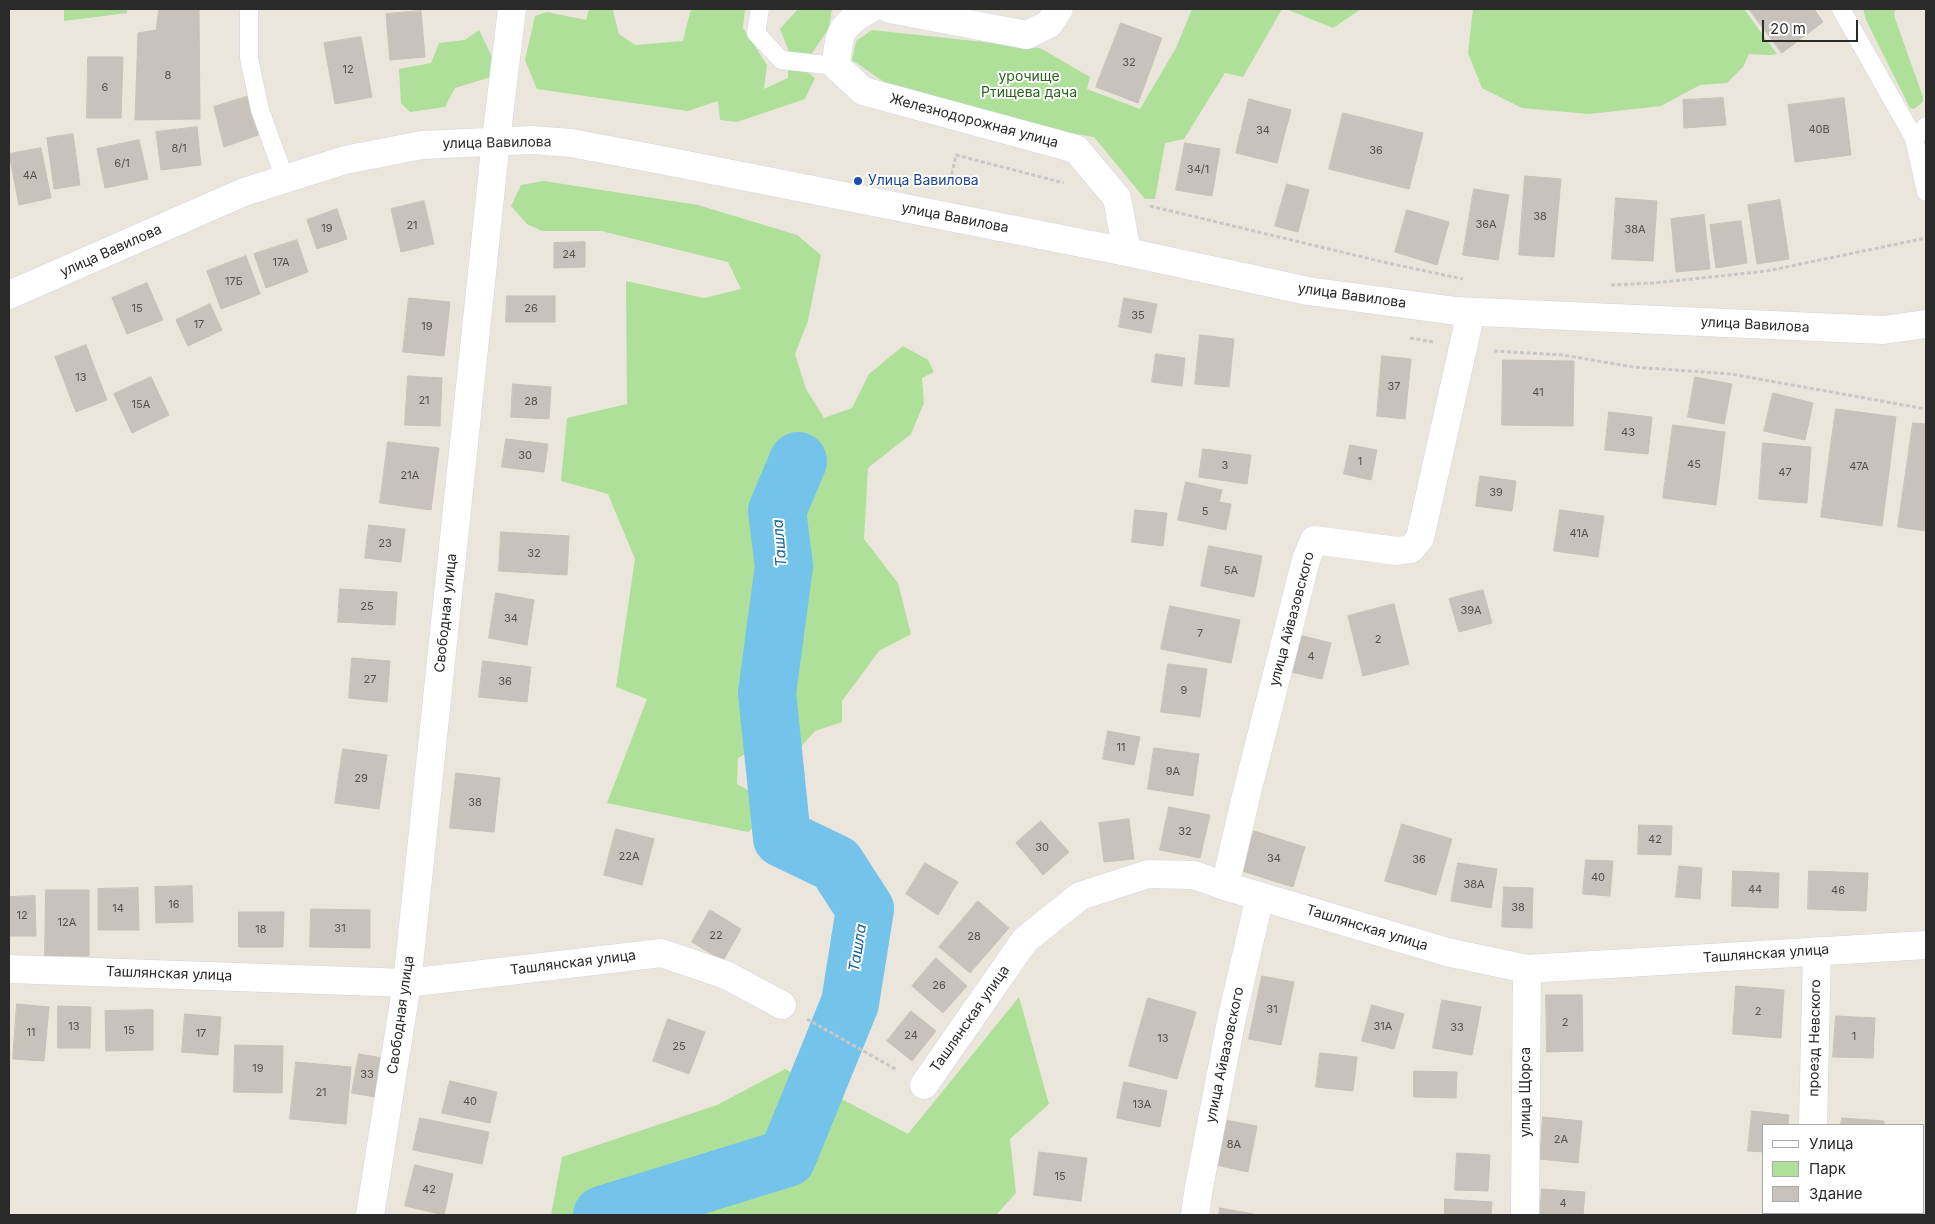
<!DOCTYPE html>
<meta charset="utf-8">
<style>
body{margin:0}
#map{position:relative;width:1935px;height:1224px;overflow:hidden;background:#ebe6dc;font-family:Inter,sans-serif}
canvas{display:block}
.frame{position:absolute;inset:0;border:10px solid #2a2a2a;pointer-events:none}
.legend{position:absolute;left:1762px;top:1124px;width:162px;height:90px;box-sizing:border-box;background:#fff;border:1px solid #aaa;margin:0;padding:6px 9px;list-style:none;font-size:15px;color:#2a2a2a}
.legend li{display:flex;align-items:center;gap:10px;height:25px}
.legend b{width:25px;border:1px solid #aaa}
.scale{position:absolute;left:1762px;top:20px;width:96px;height:22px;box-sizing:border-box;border:2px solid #2a2a2a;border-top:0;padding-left:6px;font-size:15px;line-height:18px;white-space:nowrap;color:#2a2a2a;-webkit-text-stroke:4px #fff;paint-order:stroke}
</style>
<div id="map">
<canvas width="1935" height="1224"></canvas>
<div class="frame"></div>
<ul class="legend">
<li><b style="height:6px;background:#fff"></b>Улица</li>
<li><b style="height:14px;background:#aee09a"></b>Парк</li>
<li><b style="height:14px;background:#c7c2bc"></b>Здание</li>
</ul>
<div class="scale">20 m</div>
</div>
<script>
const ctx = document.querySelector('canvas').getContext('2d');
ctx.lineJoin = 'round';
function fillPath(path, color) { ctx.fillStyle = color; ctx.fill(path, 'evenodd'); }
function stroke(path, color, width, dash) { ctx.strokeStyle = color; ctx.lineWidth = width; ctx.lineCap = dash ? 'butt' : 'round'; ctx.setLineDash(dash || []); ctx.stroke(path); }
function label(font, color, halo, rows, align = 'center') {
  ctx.font = font + ' Inter,sans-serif'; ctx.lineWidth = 4; ctx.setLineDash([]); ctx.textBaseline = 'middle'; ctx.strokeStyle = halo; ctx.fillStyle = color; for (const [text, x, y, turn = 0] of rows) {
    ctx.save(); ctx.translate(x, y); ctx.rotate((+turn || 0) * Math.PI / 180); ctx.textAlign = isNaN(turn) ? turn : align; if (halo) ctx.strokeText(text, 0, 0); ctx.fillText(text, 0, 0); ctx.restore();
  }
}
fillPath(new Path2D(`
 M64,9H127V13L64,21Z
 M589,9H615L613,11L619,34L635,45L683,41L690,12L693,9H745L743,28L767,65L764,89L788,78V49L780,29L798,9H832L829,28L802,68L815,78L805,99L737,122L720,120L718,101L688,111L537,89L525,60L535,16L547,12L586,20Z
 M1192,9H1282L1243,77L1225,73L1184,139L1165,143L1155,199H1145L1094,137L1070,133L896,90L852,60L856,41L872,30L1040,48L1090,77L1087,89L1140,109L1176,48Z
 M1286,9H1361L1333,28Z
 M1473,9H1744L1777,54L1771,55L1749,54L1743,67L1727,83L1700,85L1661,106L1589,114L1522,108L1482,88L1468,53Z
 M1863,9H1896L1894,14L1896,21L1923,97V102L1914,109L1910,108L1866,20Z
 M479,30L493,59L491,77L455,88L445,107L410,112L401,103L399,69L431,63L439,43L465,40Z
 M544,181L698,205L797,235L821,255L808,321L795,354L806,389L824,418L852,408L869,374L903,346L928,360L934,372L922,378L924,403L911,434L868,468L864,539L898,583L911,634L879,651L842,701V722L815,731L798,750L765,743L738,758L737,784L777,807L748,832L607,803L647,699L616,687L635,559L608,494L561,481L567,418L627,404L626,281L704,298L741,289L728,262L601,231H542L527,224L511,206L521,185Z
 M1019,997L1049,1104L1010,1139L1016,1193L996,1215H551L562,1157L717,1105L785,1069L908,1134Z`), '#aee09a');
stroke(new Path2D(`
 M602,1215L787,1158L850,1003L865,909L836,864L782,838L767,693L784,566L777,511L798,461`), '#73c3ea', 58);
const building = new Path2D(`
 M159,9H199L200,119L135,120L138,33L156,30Z
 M1749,9H1814L1823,22L1782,53Z
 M421,11L425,57L390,60L386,14Z
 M1121,23L1162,38L1138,103L1096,87Z
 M361,37L372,97L335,104L324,43Z
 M88,57H123L121,118H87Z
 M252,95L261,134L224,147L214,107Z
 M1723,98L1726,125L1684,128L1683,100Z
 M1844,98L1851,155L1795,162L1788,105Z
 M1249,99L1291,110L1277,163L1236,153Z
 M1343,113L1423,133L1409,189L1329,169Z
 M197,127L201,165L161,170L156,132Z
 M73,134L80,185L54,189L47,138Z
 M139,140L148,179L105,188L97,149Z
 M1185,143L1220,149L1212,196L1176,190Z
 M41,148L51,198L19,205L9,154Z
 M1525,176L1561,179L1554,257L1519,255Z
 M1287,184L1309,190L1298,232L1275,226Z
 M1474,189L1509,195L1498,260L1463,255Z
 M1616,198L1657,201L1653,261L1612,259Z
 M1780,200L1789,259L1757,264L1748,205Z
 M424,201L434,244L401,252L391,209Z
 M337,209L347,239L317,249L307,220Z
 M1407,210L1449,222L1437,265L1395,252Z
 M1704,215L1710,269L1676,272L1671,219Z
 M1741,221L1747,263L1716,268L1710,225Z
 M297,240L308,272L266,288L254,254Z
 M585,242V267L554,268V243Z
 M246,256L260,294L221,309L207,271Z
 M147,283L163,320L127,334L112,298Z
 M507,296H555V322H506Z
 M409,298L450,302L444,356L403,352Z
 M1124,298L1157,304L1151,333L1119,327Z
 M210,304L222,330L188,346L176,320Z
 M1200,335L1234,339L1229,387L1195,384Z
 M86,345L107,400L76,412L55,357Z
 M1156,354L1185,358L1182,386L1152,382Z
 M1382,356L1411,359L1405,419L1377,416Z
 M1503,360L1574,361L1573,426L1502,425Z
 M408,376L442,378L440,426L405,425Z
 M151,377L169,415L132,433L114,394Z
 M1695,377L1732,384L1724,424L1688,417Z
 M513,384L551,387L549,419L511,417Z
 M1773,393L1813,403L1805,440L1764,431Z
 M1836,409L1896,417L1882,526L1821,517Z
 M1609,412L1652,417L1648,454L1605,450Z
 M1913,423L1926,424V531L1898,527Z
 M1673,425L1725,432L1716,505L1663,498Z
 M506,439L548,444L544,472L502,467Z
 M388,442L439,448L431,510L380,503Z
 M1763,443L1811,447L1807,503L1759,499Z
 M1350,445L1377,450L1371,480L1344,474Z
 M1203,449L1251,455L1247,484L1199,477Z
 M1480,476L1516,481L1512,511L1476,506Z
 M1186,482L1222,490L1219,502L1231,504L1226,530L1178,520Z
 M1135,510L1167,513L1163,546L1132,542Z
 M1560,510L1604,516L1598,557L1554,551Z
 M369,525L405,529L401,562L365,558Z
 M501,532L569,536L567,575L499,571Z
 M1209,546L1262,556L1254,597L1201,586Z
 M340,589L397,592L395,625L338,622Z
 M1483,590L1492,623L1459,632L1449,599Z
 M496,593L534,600L527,645L489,638Z
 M1394,604L1409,664L1363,676L1348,616Z
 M1170,606L1240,620L1231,663L1161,649Z
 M1299,635L1331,643L1322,679L1291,672Z
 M352,658L390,661L387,702L349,698Z
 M483,661L531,667L527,702L479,697Z
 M1168,664L1207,669L1200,717L1161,712Z
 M1108,731L1140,737L1134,765L1103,759Z
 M1154,748L1199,754L1193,796L1148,789Z
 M343,749L387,755L379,809L335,803Z
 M456,773L500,778L494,832L450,828Z
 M1169,807L1210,815L1200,858L1160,850Z
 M1129,819L1134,859L1104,862L1099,823Z
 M1041,821L1069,852L1043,875L1016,843Z
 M1402,824L1452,839L1436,895L1385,881Z
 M1639,825L1672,826L1671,855L1638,854Z
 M616,829L654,839L642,885L604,875Z
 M1254,831L1305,847L1293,887L1242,871Z
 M1586,860L1613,861L1610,896L1583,894Z
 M925,863L958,882L938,915L906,894Z
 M1458,863L1497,869L1491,908L1451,901Z
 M1679,866L1702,868L1700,899L1676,897Z
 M1733,871L1779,873L1778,908L1732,906Z
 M1809,871L1868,873L1866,911L1808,909Z
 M192,886L193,922L156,923L155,887Z
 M1504,887L1533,888L1532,928L1502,927Z
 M138,888L139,930H98V889Z
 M46,890H89V956H45Z
 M35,896L36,936H9V897Z
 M978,901L1009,928L970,973L939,947Z
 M311,909L370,910V948L310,947Z
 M710,910L741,929L723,961L692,942Z
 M239,912H284L283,947H239Z
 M936,958L967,986L943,1013L912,986Z
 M1262,976L1294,982L1281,1045L1249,1039Z
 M1736,986L1784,990L1781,1038L1733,1034Z
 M1546,995H1582L1583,1051L1547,1052Z
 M1148,998L1196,1012L1177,1079L1129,1066Z
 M1442,1000L1481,1007L1472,1055L1433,1048Z
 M17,1004L49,1007L44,1061L13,1059Z
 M1372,1005L1404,1014L1394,1049L1362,1041Z
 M58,1006L91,1007L90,1048H58Z
 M153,1010V1050L106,1051L105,1011Z
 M911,1011L936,1031L912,1061L887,1041Z
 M185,1014L221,1017L218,1055L182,1052Z
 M1836,1016L1875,1018L1873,1058L1833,1057Z
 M668,1019L705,1032L689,1074L653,1061Z
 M235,1045L283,1046L282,1093L234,1092Z
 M1320,1053L1357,1057L1353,1091L1316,1087Z
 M359,1054L382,1058L375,1097L352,1093Z
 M296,1062L351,1067L346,1124L290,1119Z
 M1414,1071L1457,1072L1456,1098L1414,1097Z
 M450,1081L497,1092L490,1123L442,1113Z
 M1124,1082L1167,1091L1160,1127L1117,1118Z
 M1752,1111L1789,1115L1788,1125H1764V1152L1748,1151Z
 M1543,1117L1582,1121L1578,1163L1540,1159Z
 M420,1118L489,1132L482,1164L413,1150Z
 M1842,1118L1884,1121V1125H1841Z
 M1220,1119L1257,1126L1248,1172L1211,1164Z
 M1039,1152L1087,1158L1081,1201L1034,1195Z
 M1457,1153L1490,1155L1488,1191L1455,1190Z
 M415,1165L453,1174L444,1215L405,1206Z
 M1542,1189L1585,1192L1583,1215H1540Z
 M1445,1199L1492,1202L1491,1215H1445Z
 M1220,1208L1254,1214L1253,1215H1219Z`);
fillPath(building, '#c7c2bc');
stroke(building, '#c6c2b6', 1);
const service = new Path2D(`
 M249,9V58L260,110L285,179
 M760,9L756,33L781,60L836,66
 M1841,9L1914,138
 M1926,126L1914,138L1926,192`);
const minor = new Path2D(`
 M870,9C839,26 839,33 836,66L863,91L1076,149L1117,198L1127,252
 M890,9L1027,35L1049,24L1059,9
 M1225,886L1247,792L1306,560L1314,540L1397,551L1411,549L1420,538L1471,312
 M9,969L407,983L661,953L726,975L782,1005
 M924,1085L1025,940L1080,896L1148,874L1194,875L1225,886L1447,952L1527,969L1926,945
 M1813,1125L1817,951
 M370,1215L407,983L496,140L512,9
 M1195,1215L1199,1187L1232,1017L1260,896
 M1525,1215L1527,969
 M1811,1215V1213`);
const secondary = new Path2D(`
 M9,295L244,192L345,160L422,145L532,140L571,143L651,158L1127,252L1308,291L1456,311L1883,330L1926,324`);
stroke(service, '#d1d4e2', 19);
stroke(minor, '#d1d4e2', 29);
stroke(secondary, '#d1d4e2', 29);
stroke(new Path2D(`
 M949,187L956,155L1064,183
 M1150,206L1383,262L1463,279
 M1611,285L1654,283L1767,271L1926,238
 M1410,338L1433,342
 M1494,351L1563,355L1633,367L1731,374L1926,409
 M807,1019L897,1070`), '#c8c8c8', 3, [4, 2.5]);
stroke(service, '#fff', 18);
stroke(minor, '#fff', 28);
stroke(secondary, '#fff', 28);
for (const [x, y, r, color] of [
 [858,181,5,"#1a4fb4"]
]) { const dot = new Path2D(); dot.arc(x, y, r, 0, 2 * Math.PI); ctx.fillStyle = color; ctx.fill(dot); stroke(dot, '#fff', 2); }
label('11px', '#51504e', null, [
 ["32",1129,63],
 ["12",348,70],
 ["8",168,76],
 ["6",105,88],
 ["40В",1819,130],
 ["34",1263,131],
 ["8/1",179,149],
 ["36",1376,151],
 ["6/1",122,164],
 ["34/1",1198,170],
 ["4А",30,176],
 ["38",1540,217],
 ["36А",1486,225],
 ["21",412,226],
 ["19",327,229],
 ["38А",1635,230],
 ["24",569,255],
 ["17А",281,263],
 ["17Б",234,282],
 ["15",137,309],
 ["26",531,309],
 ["35",1138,316],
 ["17",199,325],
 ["19",427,327],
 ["13",81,378],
 ["37",1394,387],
 ["41",1538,393],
 ["21",424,401],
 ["28",531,402],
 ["15А",141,405],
 ["43",1628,433],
 ["30",525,456],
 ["1",1360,462],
 ["45",1694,465],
 ["3",1225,466],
 ["47А",1859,467],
 ["47",1785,473],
 ["21А",410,476],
 ["39",1496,493],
 ["5",1205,512],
 ["41А",1579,534],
 ["23",385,544],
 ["32",534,554],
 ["5А",1231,571],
 ["25",367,607],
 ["39А",1471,611],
 ["34",511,619],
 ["7",1200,634],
 ["2",1378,640],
 ["4",1311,657],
 ["27",370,680],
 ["36",505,682],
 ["9",1184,691],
 ["11",1121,748],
 ["9А",1173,772],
 ["29",361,779],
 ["38",475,803],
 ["32",1185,832],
 ["42",1655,840],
 ["30",1042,848],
 ["22А",629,857],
 ["34",1274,859],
 ["36",1419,860],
 ["40",1598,878],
 ["38А",1474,885],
 ["44",1755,890],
 ["46",1838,891],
 ["16",174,905],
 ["38",1518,908],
 ["14",118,909],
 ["12",22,916],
 ["12А",67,923],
 ["31",340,929],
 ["18",261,930],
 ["22",716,936],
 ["28",974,937],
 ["26",939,986],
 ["31",1272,1010],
 ["2",1758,1012],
 ["2",1565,1023],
 ["13",74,1027],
 ["31А",1383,1027],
 ["33",1457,1028],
 ["15",129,1031],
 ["11",31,1033],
 ["17",201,1034],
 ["24",911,1036],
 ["1",1854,1037],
 ["13",1163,1039],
 ["25",679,1047],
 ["19",258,1069],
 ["33",367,1075],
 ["21",321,1093],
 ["40",470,1102],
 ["13А",1142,1105],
 ["2А",1561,1140],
 ["8А",1234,1145],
 ["15",1060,1177],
 ["42",429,1190],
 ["4",1563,1204]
]);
label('14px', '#27641d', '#fff', [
 ["урочище",1029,77],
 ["Ртищева дача",1029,93]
]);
label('14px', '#2a2a2a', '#fff', [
 ["Железнодорожная улица",974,121,15],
 ["улица Вавилова",497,143,-1],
 ["улица Вавилова",955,218,11],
 ["улица Вавилова",111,251,-24],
 ["улица Вавилова",1352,296,8],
 ["улица Вавилова",1755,325,3],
 ["Свободная улица",446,613,-84],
 ["улица Айвазовского",1292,619,-75],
 ["Ташлянская улица",1367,928,17],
 ["Ташлянская улица",1766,954,-4],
 ["Ташлянская улица",573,963,-7],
 ["Ташлянская улица",169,974,2],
 ["Свободная улица",401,1015,-82],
 ["Ташлянская улица",970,1019,-55],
 ["проезд Невского",1815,1038,-89],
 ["улица Айвазовского",1225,1055,-78],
 ["улица Щорса",1526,1092,-90]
]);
label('14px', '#164399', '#fff', [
 ["Улица Вавилова",868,181]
], 'left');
label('italic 15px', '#126095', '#fff', [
 ["Ташла",780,543,-95],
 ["Ташла",858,948,-81]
]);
</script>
